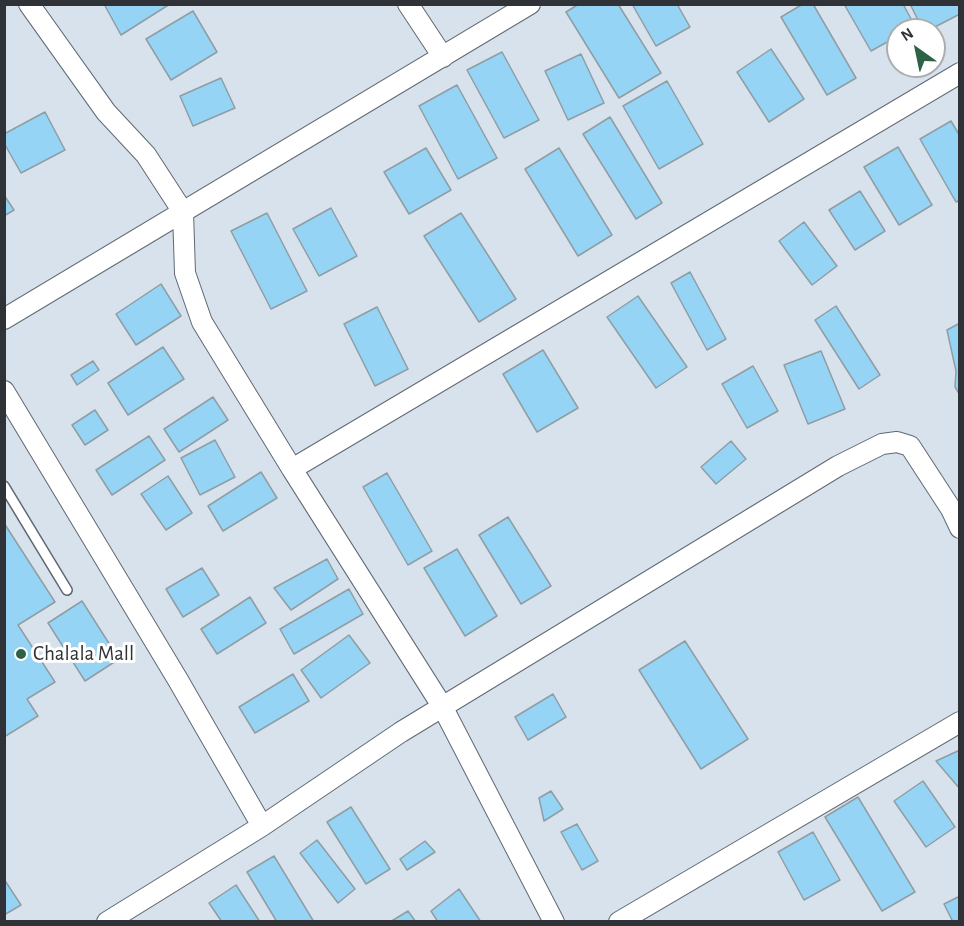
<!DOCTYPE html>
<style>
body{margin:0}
#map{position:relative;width:964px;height:926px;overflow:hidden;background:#d7e2ed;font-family:"Alegreya Sans",sans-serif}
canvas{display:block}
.frame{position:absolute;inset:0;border:6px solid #2f3337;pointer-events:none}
.north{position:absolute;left:886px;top:18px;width:60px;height:60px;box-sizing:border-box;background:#fff;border:2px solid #acadaf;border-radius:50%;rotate:327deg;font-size:16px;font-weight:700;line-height:24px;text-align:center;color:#2f3337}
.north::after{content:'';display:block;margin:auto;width:21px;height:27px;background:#2e6246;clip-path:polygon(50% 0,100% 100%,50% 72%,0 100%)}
</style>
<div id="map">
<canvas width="964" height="926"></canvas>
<div class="frame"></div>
<div class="north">N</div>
</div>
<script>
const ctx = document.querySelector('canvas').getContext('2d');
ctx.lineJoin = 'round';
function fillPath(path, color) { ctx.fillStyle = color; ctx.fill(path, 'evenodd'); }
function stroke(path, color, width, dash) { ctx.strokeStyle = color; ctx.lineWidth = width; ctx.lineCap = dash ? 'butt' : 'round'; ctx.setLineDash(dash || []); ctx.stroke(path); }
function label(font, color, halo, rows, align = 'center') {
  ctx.font = font + ' "Alegreya Sans",sans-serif'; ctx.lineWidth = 6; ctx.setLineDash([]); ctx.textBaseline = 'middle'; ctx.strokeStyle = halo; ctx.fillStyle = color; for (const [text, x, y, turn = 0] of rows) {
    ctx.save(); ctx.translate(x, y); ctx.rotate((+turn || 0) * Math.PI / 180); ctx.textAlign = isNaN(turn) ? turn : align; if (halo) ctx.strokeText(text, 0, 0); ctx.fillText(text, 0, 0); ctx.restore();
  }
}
const building = new Path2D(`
 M104,4H170L121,35Z
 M579,4H618L661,73L619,98L566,12Z
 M632,4H677L690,27L656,46Z
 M803,4H813L856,78L827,95L781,17Z
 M844,4H903L915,26L908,30H898V36L871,51Z
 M910,4H959L960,14L929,30H923Z
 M193,11L217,52L171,80L146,39Z
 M771,49L804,99L769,122L737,72Z
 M502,52L539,120L504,138L467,70Z
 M581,54L604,103L568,120L545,71Z
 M221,78L235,108L193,126L180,96Z
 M667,81L703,144L659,169L623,106Z
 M457,85L497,158L458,179L419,106Z
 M45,112L65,150L21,173L4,143V134Z
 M610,117L662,203L636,219L583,134Z
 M951,121L960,136V200L956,202L920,139Z
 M898,147L932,205L899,225L864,167Z
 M426,148L451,190L409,214L384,172Z
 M559,148L612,235L578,256L525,169Z
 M860,191L885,231L855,250L829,210Z
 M4,195L14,210L4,216Z
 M331,208L357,256L319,276L293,229Z
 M267,213L307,291L271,309L231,231Z
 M461,213L516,299L479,322L424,236Z
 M804,222L837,266L812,285L779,241Z
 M690,272L726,339L707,350L671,283Z
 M161,284L181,316L136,345L116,314Z
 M638,296L687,367L656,388L607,317Z
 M836,306L880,375L859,389L815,320Z
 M377,307L408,369L375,386L344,324Z
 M960,323V395L955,387L956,371L947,330Z
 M163,347L184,379L128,415L108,383Z
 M543,350L578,408L537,432L503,374Z
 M821,351L845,409L808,424L784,365Z
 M93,361L99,370L77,385L71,375Z
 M753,366L778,411L747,428L722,384Z
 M213,397L228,420L179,452L164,429Z
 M95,410L108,430L85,445L72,425Z
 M149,436L165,460L112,495L96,470Z
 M215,440L235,477L200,495L181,458Z
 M731,441L746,459L716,484L701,467Z
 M261,472L277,498L223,531L208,506Z
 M387,473L432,551L408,565L363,487Z
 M168,476L192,513L166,530L141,494Z
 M508,517L551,586L521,604L479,535Z
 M4,523L55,602L18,625L55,682L27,699L38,716L4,737Z
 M457,549L497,616L465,636L424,568Z
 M327,559L338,579L291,610L274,588Z
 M202,568L219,595L183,617L166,589Z
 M349,589L363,614L294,654L280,629Z
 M250,597L266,623L217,654L201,629Z
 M82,601L119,659L85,681L48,623Z
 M349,635L370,663L321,698L301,670Z
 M685,641L748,739L701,769L639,670Z
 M293,674L309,701L255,733L239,707Z
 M553,694L566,717L528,740L515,717Z
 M960,750V789L936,761Z
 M923,781L955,827L926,847L894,801Z
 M551,791L563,809L544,821L539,798Z
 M858,797L915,892L882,911L825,817Z
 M351,807L390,869L366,884L327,822Z
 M577,824L598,861L582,870L561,832Z
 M813,832L840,880L804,900L778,852Z
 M317,840L355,889L338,903L300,853Z
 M425,841L435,852L407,870L400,859Z
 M274,856L314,922H277L247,872Z
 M4,879L21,905L4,915Z
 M236,885L260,922H222L209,903Z
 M459,889L481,922H438L431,911Z
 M960,896V922H953L944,904Z
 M408,911L416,922H390Z`);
fillPath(building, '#96d4f5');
stroke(building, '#8f9da4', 1.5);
const service = new Path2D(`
 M4,486L67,590`);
const minor = new Path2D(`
 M29,4L106,112L146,155L183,212L185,273L202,322L292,469
 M408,4L443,57
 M4,319L530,4
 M4,391L178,680L262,826
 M107,922L262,826L401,732L838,466L882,444L897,442L910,446L951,509L960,528
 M554,922L442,706L292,469L960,73
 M619,922L960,722`);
stroke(service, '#606973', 12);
stroke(minor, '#606973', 22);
stroke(service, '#fff', 9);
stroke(minor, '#fff', 20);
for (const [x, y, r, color] of [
 [21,654,6,"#2e6246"]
]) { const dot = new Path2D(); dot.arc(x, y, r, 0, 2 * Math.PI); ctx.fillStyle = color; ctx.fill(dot); stroke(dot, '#fff', 2); }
label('21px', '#2f3337', '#fff', [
 ["Chalala Mall",33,654]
], 'left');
</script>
